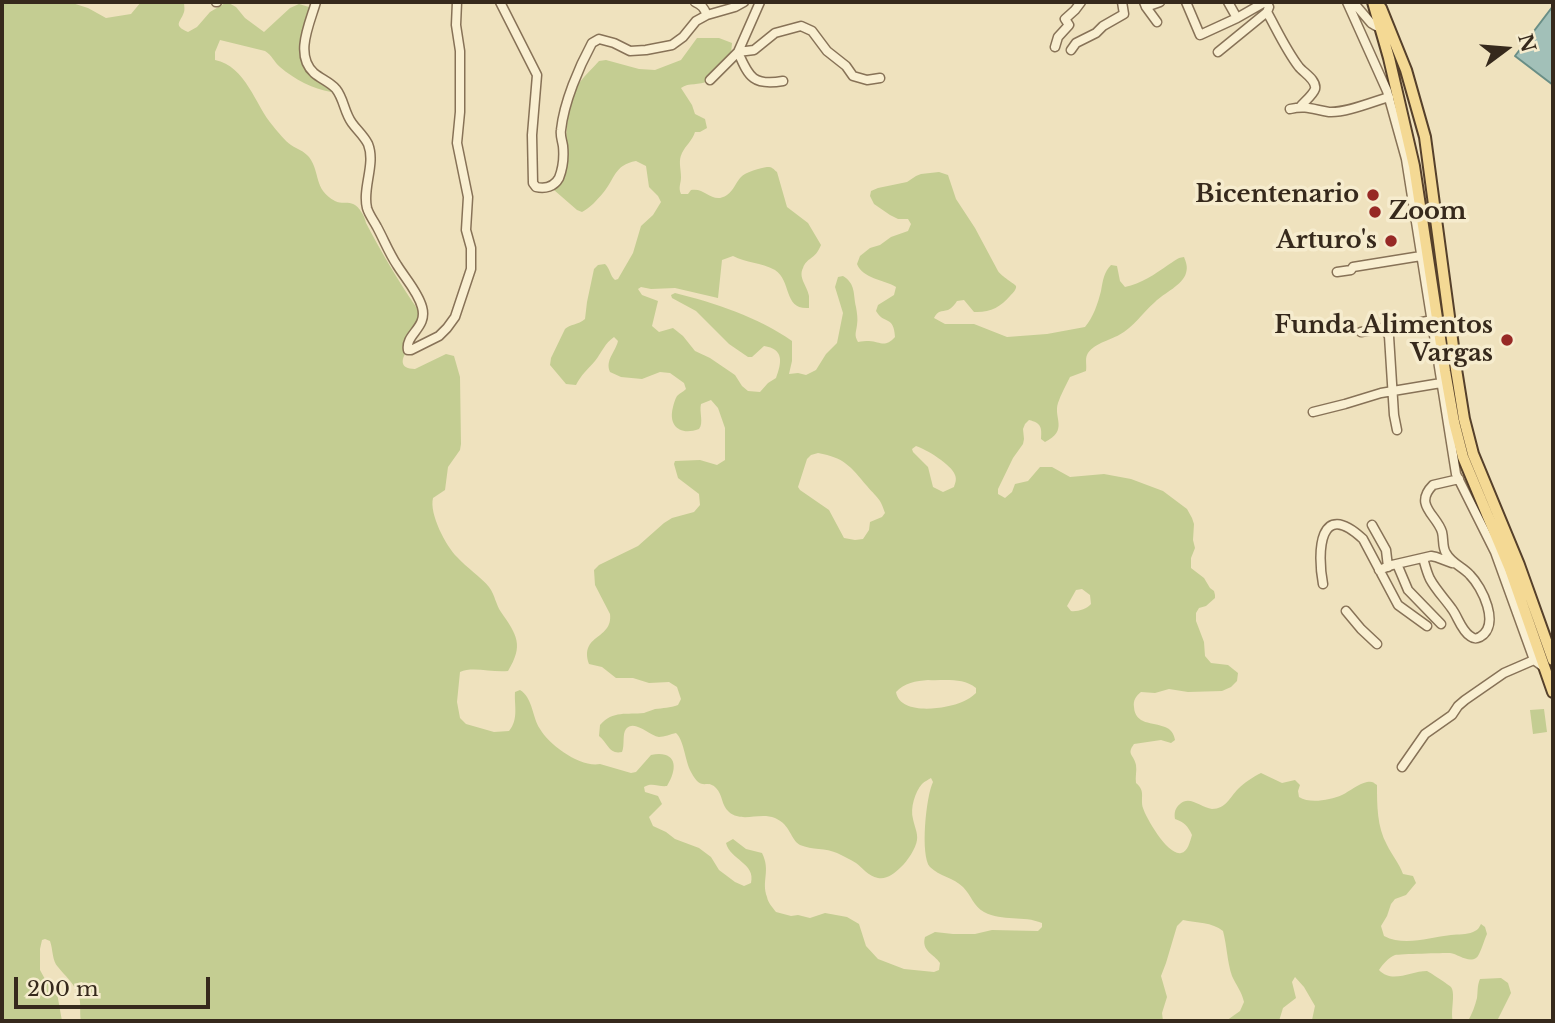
<!DOCTYPE html>
<style>
body{margin:0}
#map{position:relative;width:1555px;height:1023px;overflow:hidden;background:#efe2be;font-family:"Libre Baskerville",serif}
canvas{display:block}
.frame{position:absolute;inset:0;border:4px solid #36291c;pointer-events:none}
.north{position:absolute;left:1471px;top:14px;width:70px;height:70px;-webkit-text-stroke:5px #f6ecce;paint-order:stroke;rotate:74deg;font-size:19px;font-weight:700;line-height:28px;text-align:center;color:#36291c}
.north::after{content:'';display:block;margin:auto;width:24px;height:32px;background:#36291c;clip-path:polygon(50% 0,100% 100%,50% 72%,0 100%)}
.scale{position:absolute;left:14px;top:977px;width:196px;height:32px;box-sizing:border-box;border:4px solid #36291c;border-top:0;padding-left:9px;font-size:21px;line-height:24px;white-space:nowrap;color:#36291c;-webkit-text-stroke:5px #f6ecce;paint-order:stroke}
</style>
<div id="map">
<canvas width="1555" height="1023"></canvas>
<div class="frame"></div>
<div class="north">N</div>
<div class="scale">200 m</div>
</div>
<script>
const ctx = document.querySelector('canvas').getContext('2d');
ctx.lineJoin = 'round';
function fillPath(path, color) { ctx.fillStyle = color; ctx.fill(path, 'evenodd'); }
function stroke(path, color, width, dash) { ctx.strokeStyle = color; ctx.lineWidth = width; ctx.lineCap = dash ? 'butt' : 'round'; ctx.setLineDash(dash || []); ctx.stroke(path); }
function label(font, color, halo, rows, align = 'center') {
  ctx.font = font + ' "Libre Baskerville",serif'; ctx.lineWidth = 7; ctx.setLineDash([]); ctx.textBaseline = 'middle'; ctx.strokeStyle = halo; ctx.fillStyle = color; for (const [text, x, y, turn = 0] of rows) {
    ctx.save(); ctx.translate(x, y); ctx.rotate((+turn || 0) * Math.PI / 180); ctx.textAlign = isNaN(turn) ? turn : align; if (halo) ctx.strokeText(text, 0, 0); ctx.fillText(text, 0, 0); ctx.restore();
  }
}
fillPath(new Path2D(`
 M2,2H69L88,8L106,18L131,14L141,2H184C184,4 185,10 184,12C181,22 172,25 188,32L197,27L210,12L227,2L236,7L245,18L264,32L290,8L299,4L309,7C314,24 304,42 308,57C311,68 324,80 332,88L331,92C313,89 294,79 280,67C274,62 272,55 265,51L220,40L215,52V60C246,66 255,105 273,126C278,132 285,141 291,145C297,149 304,151 309,157C321,173 313,189 335,201C344,206 353,197 362,213C364,216 365,219 366,223C378,246 392,270 406,292C411,300 424,316 423,325C422,335 384,368 415,369L446,354L454,356L460,377L461,444L460,450L448,467L445,490L433,498C429,514 446,546 457,557C466,567 482,578 489,587C495,595 496,605 501,612C517,635 524,645 508,671C493,673 473,666 460,672L457,702L460,718L466,724L494,732L509,731C519,719 514,705 515,692L520,690C533,698 532,717 540,729C549,745 581,768 600,764L631,773L636,772L651,755C676,750 679,767 667,786C658,787 652,782 644,787L645,792L658,796L662,804L649,817L653,826L666,832L675,839L699,848L711,857L719,870L735,882L744,886L751,883C756,863 730,860 726,843L733,839L746,849L762,853C771,871 761,881 767,897C768,903 773,908 776,912L791,916L798,915L810,918L825,913L847,917L859,924L866,946L878,959L904,969L934,972L939,970L940,963C934,954 921,951 925,937L935,932L953,934H975L992,930L1038,931L1042,927V923C1023,915 1003,922 984,912C974,907 971,895 963,887C954,878 939,876 930,867C920,856 926,796 933,782L931,778C928,780 925,781 922,784C915,792 910,808 913,819C914,825 918,833 917,840C916,848 907,862 901,867C895,873 886,880 878,878C868,876 863,868 856,863C850,859 843,856 837,853C826,848 812,850 800,845C790,839 791,825 775,818C759,812 742,823 729,812C721,805 723,795 716,788C706,778 702,793 691,772C685,761 684,740 676,733C671,734 664,737 659,737C649,736 635,719 626,729C622,734 625,745 622,752C609,755 608,743 599,736L600,725C613,710 627,715 644,713C647,712 652,710 655,709C663,708 670,708 678,705L681,699L677,687L669,682L649,683L633,678H616L602,667L589,664C579,634 613,640 610,614L595,585L594,570L599,565L638,546L664,523L672,518L694,512L700,505L699,494L678,478L674,464L675,461L700,460L717,465L725,460V428L718,408L711,400L701,404C699,412 704,423 699,429C680,436 668,426 673,407C674,403 675,399 677,396C680,393 683,392 686,389L684,383L670,373L660,372L642,379L621,377L610,372C605,360 615,353 618,341L614,337C605,343 602,352 595,361C588,369 581,375 576,385L566,384L550,365L551,358L565,329C570,324 578,325 585,319L587,302L594,269L598,265L605,264C610,268 610,276 615,280L618,279L633,253L641,226L653,215L661,202L658,196L649,187L646,166L636,161C614,165 615,179 603,193C597,200 590,208 582,212L577,210L554,190C570,166 563,136 570,108C572,100 575,89 580,82C585,75 593,68 599,61L606,60L639,69L655,70L681,60L697,38H719L732,43L731,54L708,81C699,86 689,82 681,88L692,105L695,114L705,119L707,128L700,132H695C692,141 686,145 682,153C678,161 681,168 681,177C681,184 678,187 681,194H688L691,190C706,187 712,205 727,195C734,190 736,182 741,177C745,172 761,168 767,167C773,167 773,169 777,172L787,207L808,223L821,245C815,260 807,257 803,268C798,278 807,285 809,296C809,300 809,303 809,308C783,310 792,281 775,270C761,262 746,263 733,256L722,260L718,298L675,288L651,289L641,287L638,289L642,295L658,301L652,326L659,332L673,328L683,336L695,351L710,358L735,375L742,386L748,391L760,392L768,383L776,378C782,362 784,349 764,346L752,357H748L729,344L696,311L672,298L671,295L675,293C715,303 758,317 792,341V361L789,374L798,373L806,375L816,370L826,354L837,343L843,313L835,287L838,277L843,276C856,284 853,294 856,307C857,313 858,319 857,325C856,333 854,335 858,342C862,341 865,341 869,341C881,342 885,348 895,337C894,315 884,325 876,311L878,305L894,295L896,287C883,279 863,279 857,264L860,256L870,248L880,245L891,237L908,231L911,224L908,219H898L890,215L874,204L870,196L871,191L878,188L907,182L916,176L921,174L939,172L948,175L956,199L975,228L998,271C1001,276 1015,284 1016,286C1017,289 1012,294 1010,296C1001,307 989,313 974,312L964,300L957,301C955,304 952,308 948,310C941,312 938,310 934,318L945,324H974L1007,337L1047,334L1085,327C1093,318 1098,303 1101,291C1103,280 1104,272 1111,265L1117,266L1120,281L1125,287C1141,284 1155,274 1168,265C1175,261 1176,258 1184,257C1186,262 1188,267 1186,273C1183,285 1164,293 1155,302C1142,313 1134,327 1119,335C1110,340 1092,344 1087,355C1085,359 1087,366 1086,371L1070,377C1066,385 1061,394 1058,403C1053,418 1069,430 1045,442L1041,439C1042,427 1041,423 1029,420L1025,424L1023,429L1024,439L1023,444L1013,458L998,489V494L1005,498L1012,492L1015,484L1028,481L1040,467H1052L1070,477L1104,474L1131,479L1163,491L1187,509L1192,518L1194,524L1193,540L1195,548L1191,558V568L1204,578L1210,588L1214,591L1215,595V598L1206,606L1199,608L1196,613V621L1204,642L1205,656L1211,663L1228,665L1238,673L1237,681L1231,687L1222,691L1188,692L1169,689L1155,693L1141,692C1136,696 1133,700 1134,707C1135,725 1153,722 1165,727C1171,729 1174,734 1175,740L1171,743L1161,740L1134,744C1126,755 1134,754 1136,765C1137,771 1135,777 1136,783C1146,791 1140,798 1143,808C1146,818 1168,856 1181,853C1188,852 1190,841 1192,835C1188,826 1184,822 1175,819C1174,813 1175,808 1180,804C1190,795 1201,808 1212,809C1226,809 1230,797 1238,789C1244,783 1253,777 1261,773L1282,783L1295,780L1300,785L1298,791L1299,797C1310,804 1330,800 1342,795C1350,791 1358,784 1367,782C1372,781 1373,782 1377,785C1377,805 1377,827 1387,845C1392,855 1399,863 1403,874L1413,876L1416,883L1406,895L1395,899L1391,904L1387,916L1381,926L1384,936C1405,947 1430,937 1451,935C1459,934 1466,935 1473,932C1479,929 1478,929 1481,924L1485,927L1487,934C1484,940 1480,956 1476,958C1468,963 1458,954 1450,953C1443,953 1400,954 1395,955C1388,958 1383,964 1379,970C1392,984 1411,971 1427,971C1431,973 1449,985 1451,987C1456,994 1450,1012 1453,1021H1313L1312,1020L1315,1006L1304,987L1295,977L1292,982L1296,998L1283,1008L1279,1021H1226L1240,1011L1244,1002C1242,992 1236,985 1232,976C1227,961 1227,946 1223,931C1212,922 1197,923 1183,920L1177,926L1166,963L1161,976L1167,997L1162,1013L1163,1021H81C79,1012 82,1003 78,994C74,983 65,976 58,967C52,961 53,949 50,941L45,939L42,940L40,949V970L46,981L57,993L62,1021H2ZM916,446C926,449 952,465 955,475C957,480 955,483 954,487L943,492L933,487L928,467L913,452L912,449ZM818,453C845,458 850,466 867,486C876,497 880,497 885,513L882,517L870,522L869,530L863,539L855,540L844,538L829,510L800,490L798,487L807,459L811,455ZM1082,589L1090,595L1091,604C1087,609 1077,612 1071,611L1067,606L1076,590ZM928,680C944,681 962,677 976,688V693C972,697 967,700 962,702C946,709 900,716 896,692C904,683 916,681 928,680Z
 M1544,709L1547,732L1533,734L1530,710Z
 M1501,978L1508,983L1511,993L1497,1021H1468C1472,1014 1475,1006 1477,998C1478,991 1477,986 1480,979Z`), '#c4cd92');
const water = new Path2D(`
 M1553,6V85L1515,56Z`);
fillPath(water, '#a2c0b8');
stroke(water, '#698e86', 2);
const minor = new Path2D(`
 M216,2H217
 M316,2C310,23 294,55 314,73C321,79 330,82 336,89C344,99 344,112 352,123C357,130 364,136 368,144C376,164 362,188 367,208C369,215 374,221 377,227C384,240 389,253 397,265C405,278 418,292 422,307C428,328 405,334 408,350H411L439,336L447,328L455,317L471,269V248L466,230L468,197L457,143L460,112V51L456,25L457,2
 M500,2L537,75L532,135L533,183L536,187C545,189 554,187 559,178C563,168 564,156 563,146C562,140 560,135 561,130C564,102 579,67 592,43L599,39L614,43L630,51L646,50L672,45L683,37L696,21L707,15L735,7L744,2
 M695,2C702,5 704,8 707,15
 M760,2L738,52C749,78 754,86 783,81
 M1144,2L1146,7L1157,22
 M1186,2L1200,35L1237,18L1265,2
 M1228,2L1237,18
 M1266,2L1269,7L1267,12C1277,30 1286,50 1299,67C1304,73 1317,80 1315,89C1313,95 1304,102 1300,107
 M1347,2L1387,91L1406,159L1456,474L1495,552L1534,660L1545,668
 M1353,2L1371,23L1376,26
 M1146,7L1160,2
 M1055,47L1058,37L1069,25L1065,19L1075,10L1081,2
 M1071,50L1076,43L1096,33L1103,26L1124,14L1122,2
 M1218,52L1267,12
 M710,80L738,52L754,50L775,33L801,26L812,31L827,51L846,66L853,76L867,80L880,78
 M1290,109C1307,105 1314,110 1329,112C1346,113 1372,102 1389,97
 M1337,272L1351,270L1353,267L1421,256
 M1403,326L1432,320
 M1361,332L1383,328L1389,336L1394,415L1397,430
 M1313,412L1345,404L1381,393L1441,383
 M1372,525L1386,550L1388,567
 M1423,558C1425,565 1427,573 1430,579C1436,590 1445,599 1452,609C1458,617 1461,630 1470,636C1474,639 1476,639 1480,637C1501,625 1482,587 1470,575C1463,567 1451,563 1446,553C1442,547 1444,540 1442,532C1437,515 1413,505 1433,485L1459,479
 M1397,564L1408,590L1441,624
 M1379,570L1392,565L1431,556L1436,557L1452,563
 M1323,584C1317,552 1319,498 1363,539L1398,605L1427,626
 M1346,611L1361,629L1377,644
 M1402,767L1425,734L1452,715L1458,706L1465,700L1504,673L1534,660`);
const major = new Path2D(`
 M1373,2L1389,58L1414,166L1445,371L1454,422L1463,457L1510,569L1553,692
 M1381,8L1406,70L1425,137L1456,369L1464,419L1473,454L1519,565L1553,660`);
stroke(minor, '#877257', 11);
stroke(major, '#55402b', 14);
stroke(minor, '#f9efd1', 8);
stroke(major, '#f4d994', 10);
for (const [x, y, r, color] of [
 [1373,195,7,"#972925"],
 [1375,212,7,"#972925"],
 [1391,241,7,"#972925"],
 [1507,340,7,"#972925"]
]) { const dot = new Path2D(); dot.arc(x, y, r, 0, 2 * Math.PI); ctx.fillStyle = color; ctx.fill(dot); stroke(dot, '#f6ecce', 2.5); }
label('bold 24px', '#36291c', '#f6ecce', [
 ["Bicentenario",1359,195],
 ["Zoom",1389,212,"left"],
 ["Arturo's",1377,241],
 ["Funda Alimentos",1493,326],
 ["Vargas",1493,354]
], 'right');
</script>
